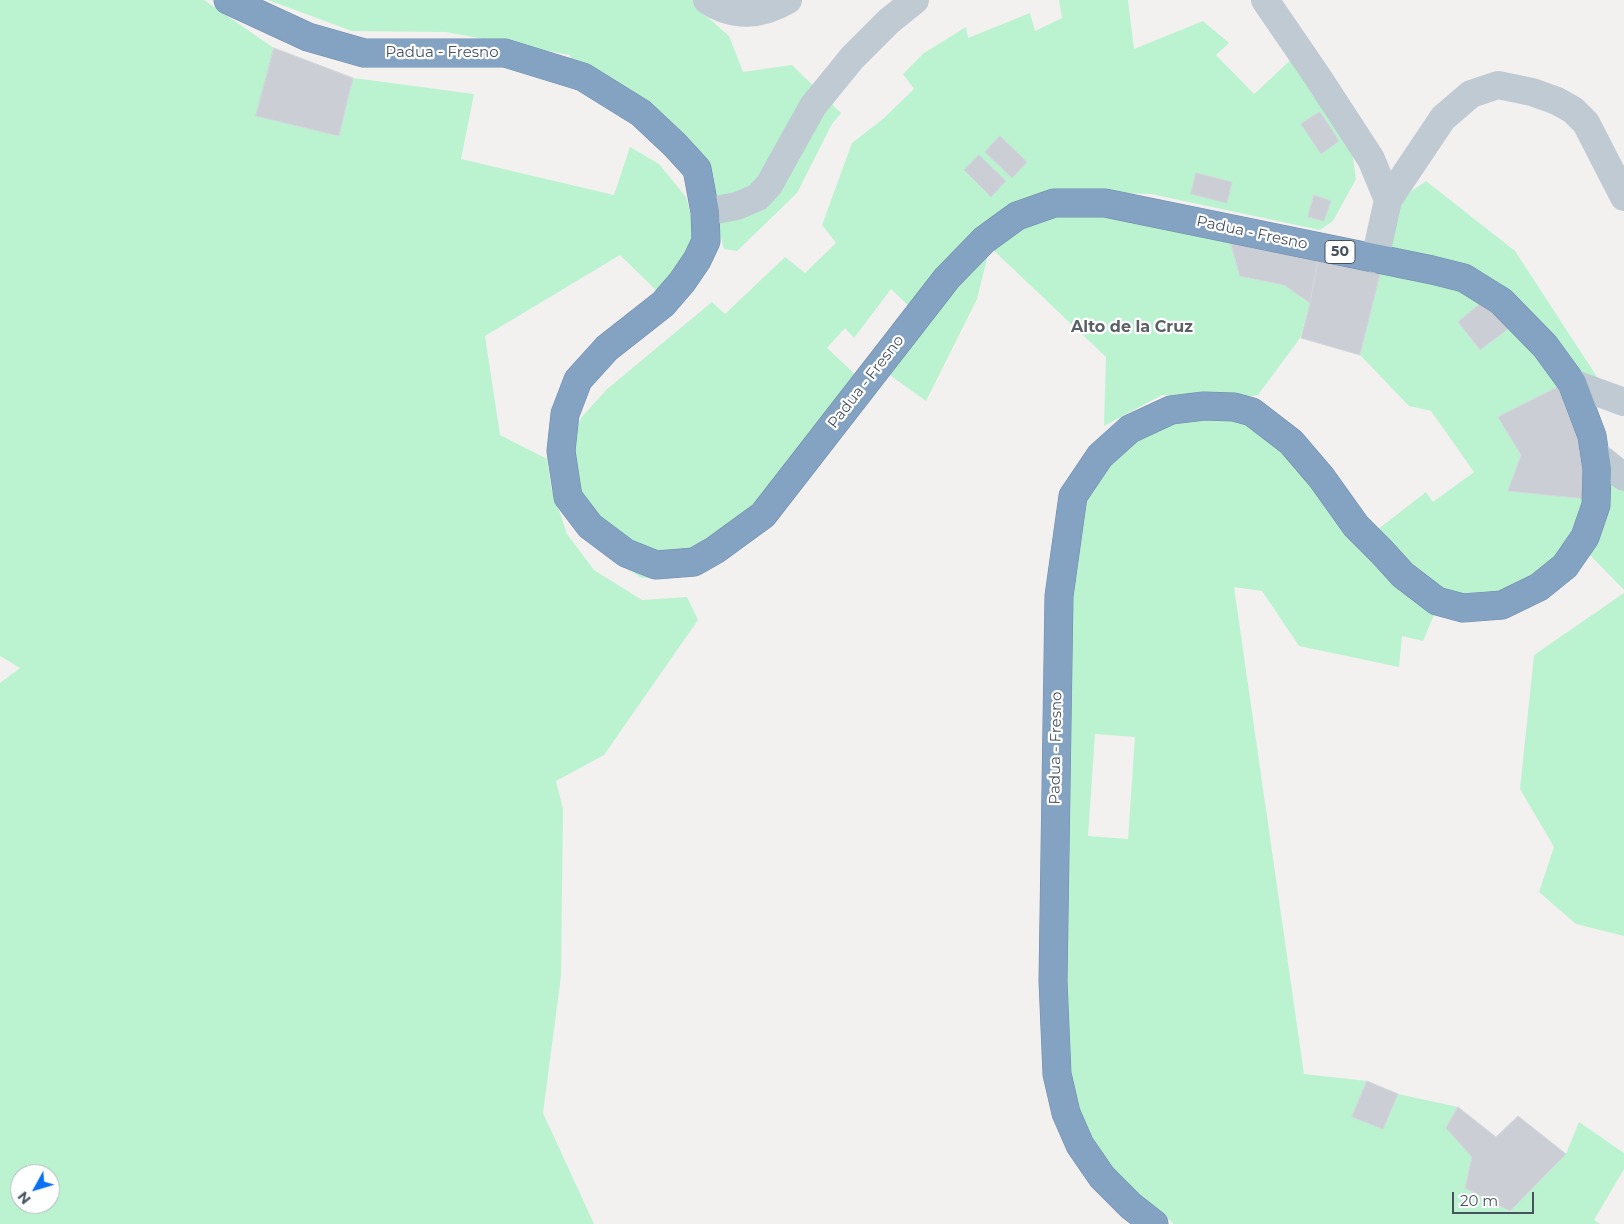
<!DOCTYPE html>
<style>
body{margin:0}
#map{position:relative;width:1624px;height:1224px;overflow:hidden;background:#f3f0f0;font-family:Montserrat,sans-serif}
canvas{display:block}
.north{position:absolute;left:10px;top:1164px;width:50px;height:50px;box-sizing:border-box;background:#fff;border:1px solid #b5babf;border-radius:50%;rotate:231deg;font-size:14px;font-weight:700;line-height:20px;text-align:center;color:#46535f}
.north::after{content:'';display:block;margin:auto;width:18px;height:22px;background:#0a6ff2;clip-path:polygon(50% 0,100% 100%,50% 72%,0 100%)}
.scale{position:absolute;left:1452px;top:1192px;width:82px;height:22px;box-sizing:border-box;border:2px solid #46535f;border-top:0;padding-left:6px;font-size:15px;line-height:18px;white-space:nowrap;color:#46535f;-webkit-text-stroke:4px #fff;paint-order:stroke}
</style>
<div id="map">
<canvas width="1624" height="1224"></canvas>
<div class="north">N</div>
<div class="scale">20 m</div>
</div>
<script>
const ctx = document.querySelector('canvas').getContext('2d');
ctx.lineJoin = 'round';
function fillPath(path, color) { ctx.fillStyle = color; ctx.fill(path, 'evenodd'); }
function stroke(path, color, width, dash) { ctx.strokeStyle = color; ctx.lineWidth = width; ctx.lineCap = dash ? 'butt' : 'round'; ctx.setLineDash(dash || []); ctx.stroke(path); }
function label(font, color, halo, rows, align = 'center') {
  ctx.font = font + ' Montserrat,sans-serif'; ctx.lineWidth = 4.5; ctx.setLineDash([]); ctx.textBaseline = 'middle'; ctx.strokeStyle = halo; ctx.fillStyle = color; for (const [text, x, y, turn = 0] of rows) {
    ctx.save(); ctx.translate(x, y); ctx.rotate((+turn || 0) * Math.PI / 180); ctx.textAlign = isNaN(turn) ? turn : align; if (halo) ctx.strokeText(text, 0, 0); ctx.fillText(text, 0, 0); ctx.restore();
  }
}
fillPath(new Path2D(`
 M0,0H204L274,48L257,116L339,136L353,78L474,94L461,159L614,195L630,147L659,164L686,197L698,242L668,302L620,255L485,336L500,435L547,459L551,487L567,534L594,570L642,600L687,597L698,620L604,755L556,781L563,809L561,976L543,1113L594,1224H0V683L20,668L0,656ZM20,1174H50V1204H20Z
 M268,0H693L702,12L729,36L743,72L792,65L841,113L832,124L797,193L737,251L724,249L715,217L711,195L571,61L570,55L446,32L352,31Z
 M1059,0H1128L1134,49L1203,21L1229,43L1216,55L1254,94L1295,56L1347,142L1353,158L1356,179L1333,221L1320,230L1151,194L1056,191L911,308L891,289L854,338L845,328L827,348L858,377L762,504L673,576L642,578L607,557L585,530L568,452L581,418L606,390L712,302L725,314L785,257L805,273L836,243L822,225L852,143L884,118L914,89L903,74L924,53L966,27L968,38L1030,13L1035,31L1062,18Z
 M1426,181L1515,251L1601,383L1577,370L1512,296L1464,263L1386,252L1393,204Z
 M1057,208L1229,237L1240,276L1284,285L1310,303L1300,338L1258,395L1243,398L1162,395L1104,426L1106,357L990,247L977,299L926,401L887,373L990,247Z
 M1382,266L1487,298L1458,322L1480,350L1516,323L1564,384L1498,417L1521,455L1509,491L1587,499L1577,531L1561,556L1537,575L1500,594L1467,598L1440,590L1377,530L1426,492L1433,502L1474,472L1431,411L1409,406L1360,355Z
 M1252,416L1436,610L1423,641L1402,636L1399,667L1299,646L1262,591L1234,587L1304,1074L1367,1081L1353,1117L1383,1129L1398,1094L1458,1107L1446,1127L1472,1157L1465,1188L1510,1211L1566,1154L1579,1122L1624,1153V1169L1594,1220L1600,1224H1174L1110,1171L1090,1141L1076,1105L1067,1069L1063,994L1067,616L1081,497L1106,456L1153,423ZM1095,734L1135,737L1128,839L1088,836Z
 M1604,468L1624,485V590L1590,555L1596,540Z
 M1624,593V936L1576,924L1539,892L1554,847L1520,789L1534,655Z`), '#bbf3d1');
const building = new Path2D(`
 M274,48L353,78L339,136L256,116Z
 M1320,112L1339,141L1321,154L1301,124Z
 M1000,136L1027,162L1012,178L985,152Z
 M979,155L1006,181L991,197L964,170Z
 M1196,173L1232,182L1227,203L1191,194Z
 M1314,195L1331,201L1324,221L1308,217Z
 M1229,237L1319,255L1310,303L1284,285L1240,276Z
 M1319,255L1382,266L1360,355L1301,338L1310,303Z
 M1487,298L1516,323L1480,350L1458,322Z
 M1564,384L1587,447V499L1508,491L1521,455L1498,417Z
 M1367,1081L1398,1094L1383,1129L1352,1117Z
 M1458,1107L1496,1137L1518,1116L1566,1154L1510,1211L1465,1188L1472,1157L1446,1128Z`);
fillPath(building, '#cbcfd5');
stroke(building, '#d3d6dc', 1);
const highway = new Path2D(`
 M228,0L308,37L364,53H505L583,77L641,113L675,145L697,169L705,212L706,241L697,260L682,282L663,304L607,348L578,380L565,414L561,451L568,497L590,526L626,553L656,565L694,562L715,550L763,515L947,278L984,240L1017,216L1054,203H1105L1432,270L1464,278L1501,301L1545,346L1572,383L1592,436L1597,469L1596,505L1585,537L1565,566L1539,587L1502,605L1463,608L1437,601L1403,575L1382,552L1356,526L1321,477L1291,442L1252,412L1234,407L1204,406L1171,410L1130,429L1100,456L1073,496L1059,596L1053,981L1057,1074L1066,1113L1080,1145L1102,1177L1131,1206L1154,1224`);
stroke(highway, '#6f8dae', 29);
stroke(new Path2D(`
 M707,0C733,18 761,16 788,0
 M1265,0L1317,76L1371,159L1388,200L1375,259
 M1388,200L1443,118L1471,94L1498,85L1532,92L1557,101L1573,110L1586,123L1624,197
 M705,212L737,206L758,197L769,185L813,106L852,58L889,21L915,0
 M1572,383L1624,402
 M1595,454L1624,477`), '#bfcad3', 28);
stroke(highway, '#84a2c2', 28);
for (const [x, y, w] of [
 [1340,252,30]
]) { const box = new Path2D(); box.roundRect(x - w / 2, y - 11.5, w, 23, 4); ctx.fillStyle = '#fff'; ctx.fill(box); stroke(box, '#46535f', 1); }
label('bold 14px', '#46535f', null, [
 ["50",1340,252]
]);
label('15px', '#46535f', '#fff', [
 ["Padua - Fresno",442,53],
 ["Padua - Fresno",1252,233,12],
 ["Padua - Fresno",866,382,-52],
 ["Padua - Fresno",1056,748,-89]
]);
label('bold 16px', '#5c6066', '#fff', [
 ["Alto de la Cruz",1132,327]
]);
</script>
